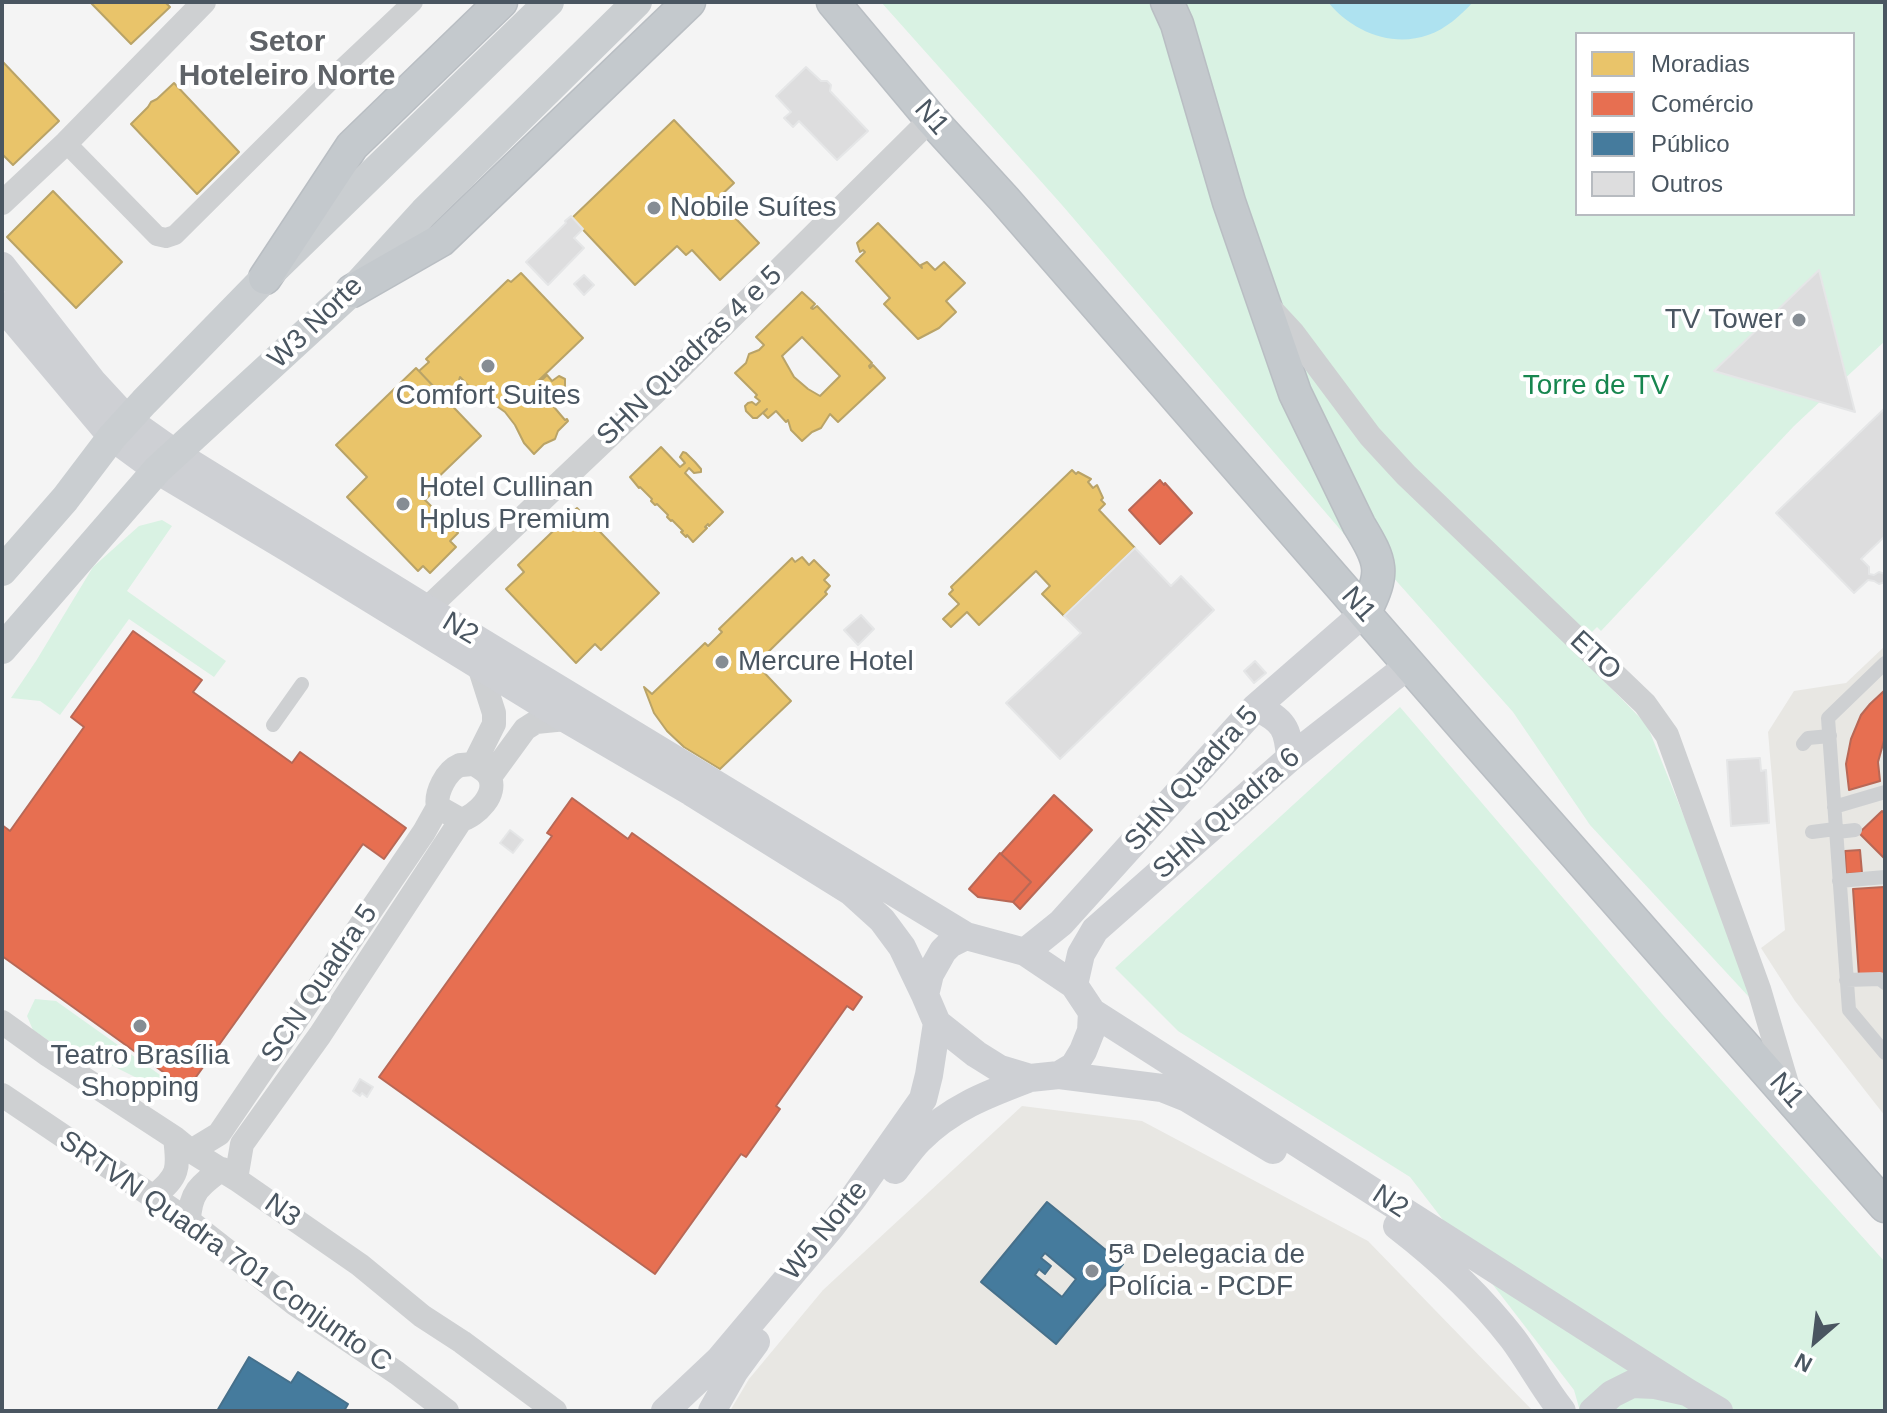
<!DOCTYPE html>
<meta charset="utf-8">
<style>
body{margin:0}
#map{position:relative;width:1887px;height:1413px;overflow:hidden;background:#f4f4f4;font-family:Helvetica,sans-serif}
canvas{display:block}
.frame{position:absolute;inset:0;border:4px solid #4a5661;pointer-events:none}
.legend{position:absolute;left:1575px;top:32px;width:280px;height:184px;box-sizing:border-box;background:#fff;border:2px solid #b7bbc0;margin:0;padding:10px 14px;list-style:none;font-size:24px;color:#4a5661}
.legend li{display:flex;align-items:center;gap:16px;height:40px}
.legend b{width:40px;border:2px solid #b7bbc0}
.north{position:absolute;left:1775px;top:1301px;width:80px;height:80px;-webkit-text-stroke:6px #fff;paint-order:stroke;rotate:208deg;font-size:22px;font-weight:700;line-height:32px;text-align:center;color:#4a5661}
.north::after{content:'';display:block;margin:auto;width:28px;height:36px;background:#4a5661;clip-path:polygon(50% 0,100% 100%,50% 72%,0 100%)}
</style>
<div id="map">
<canvas width="1887" height="1413"></canvas>
<div class="frame"></div>
<ul class="legend">
<li><b style="height:22px;background:#e9c46a"></b>Moradias</li>
<li><b style="height:22px;background:#e76f51"></b>Comércio</li>
<li><b style="height:22px;background:#457b9d"></b>Público</li>
<li><b style="height:22px;background:#ddddde"></b>Outros</li>
</ul>
<div class="north">N</div>
</div>
<script>
const ctx = document.querySelector('canvas').getContext('2d');
ctx.lineJoin = 'round';
function fillPath(path, color) { ctx.fillStyle = color; ctx.fill(path, 'evenodd'); }
function stroke(path, color, width, dash) { ctx.strokeStyle = color; ctx.lineWidth = width; ctx.lineCap = dash ? 'butt' : 'round'; ctx.setLineDash(dash || []); ctx.stroke(path); }
function label(font, color, halo, rows, align = 'center') {
  ctx.font = font + ' Helvetica,sans-serif'; ctx.lineWidth = 8; ctx.setLineDash([]); ctx.textBaseline = 'middle'; ctx.strokeStyle = halo; ctx.fillStyle = color; for (const [text, x, y, turn = 0] of rows) {
    ctx.save(); ctx.translate(x, y); ctx.rotate((+turn || 0) * Math.PI / 180); ctx.textAlign = isNaN(turn) ? turn : align; if (halo) ctx.strokeText(text, 0, 0); ctx.fillText(text, 0, 0); ctx.restore();
  }
}
fillPath(new Path2D(`
 M1885,646V1116L1795,1001L1761,948L1785,930L1768,732L1794,691L1846,683Z
 M1022,1106L1142,1121L1368,1241L1533,1411H730L749,1379L823,1290Z`), '#e8e7e3');
fillPath(new Path2D(`
 M881,2H1885V341L1794,426L1601,631L1597,627L1574,650L1647,725L1744,965L1749,997L1590,825L1513,712L1359,539L1374,569L1062,205ZM1577,34H1853V214H1577Z
 M162,520L172,526L127,591L226,661L214,677L129,619L60,715L40,701L11,698L36,661L93,567L139,526Z
 M1400,707L1662,1014L1885,1262V1411H1580L1574,1390L1410,1177L1178,1031L1115,968Z
 M35,999L56,1001L177,1087L171,1095L103,1061L70,1055L33,1030L27,1016Z`), '#d9f2e3');
fillPath(new Path2D(`
 M1328,2H1473C1461,15 1446,29 1428,35C1392,48 1351,31 1328,2Z`), '#aee2f0');
const homes = new Path2D(`
 M90,2H165L170,7L131,44Z
 M2,61L59,121L13,165L2,154Z
 M174,83L239,152L197,194L131,124L148,107L151,102L157,99Z
 M674,120L734,183L717,199L759,243L720,280L692,250L686,255L677,246L635,285L572,218Z
 M53,191L122,262L76,308L7,237Z
 M878,223L922,268L921,265L927,262L935,270L944,262L965,283L946,301L956,312L939,328L918,339L884,304L890,298L856,261L865,252L863,250L860,252L857,243Z
 M521,273L583,338L537,382L539,383L547,375L552,381L559,376L565,379V386L548,400L565,420L567,419L568,421L558,431L555,439L544,444L534,454L524,443L515,425L505,412L491,402L478,396L460,377L454,397L448,402L419,371L429,362L426,359L508,280L511,282Z
 M802,292L815,304L811,308L813,309L817,306L872,363L869,366L870,368L873,365L885,378L838,422L830,414L821,428L812,432L802,441L791,430L788,420L786,422L776,411L768,418L763,413L767,409L757,418H753L746,411L745,406L748,403L752,402L756,405L760,401L755,397L757,395L735,373L746,363L749,354L759,350L764,345L756,337ZM802,337L840,376L820,396L808,389L794,377L782,356Z
 M416,368L481,436L427,488L432,493L425,500L458,533L450,541L456,547L430,573L423,566L418,571L347,497L367,477L336,445Z
 M661,447L680,467L685,463L680,457L683,452L686,453L695,462L701,469V472L694,473L689,468L685,473L723,512L709,526L708,524L705,527L707,528L693,542L687,535L686,537L681,532L683,531L672,520L671,521L667,517L668,515L657,504L655,505L651,501L652,499L640,487L639,488L630,477Z
 M1072,470L1076,474L1078,472L1091,479L1088,482L1093,488L1097,485L1103,498L1101,500L1105,504L1099,510L1135,548L1064,616L1042,594L1050,586L1036,571L979,625L967,612L951,627L943,619L959,604L949,594L953,590L951,587Z
 M577,508L659,593L601,650L595,644L576,663L506,589L524,572L518,565Z
 M802,557L809,565L814,560L829,575L824,580L830,586L825,592L827,594L756,664L791,701L720,769L684,747L667,731L654,713L644,687L652,694L705,643L708,646L722,632L719,629L792,558L795,562Z`);
fillPath(homes, '#e9c46a');
stroke(homes, '#b9a367', 2);
const shops = new Path2D(`
 M1160,480L1164,485L1165,483L1192,513L1160,544L1129,510Z
 M133,631L202,680L193,692L292,763L300,752L406,828L384,859L363,844L196,1077L200,1080L191,1092L2,956V825L10,831L84,727L71,717Z
 M1885,690V737L1878,762L1880,781L1849,790L1846,764L1851,739L1861,715L1870,704Z
 M1054,795L1092,830L1020,909L1013,902L1031,882L1001,854Z
 M572,798L628,839L632,833L862,997L853,1010L847,1006L776,1106L780,1109L746,1157L741,1154L655,1274L379,1077L552,836L547,833Z
 M1882,811L1885,814V859L1859,833Z
 M1860,850L1862,873L1846,874L1845,851Z
 M1000,853L1031,882L1013,902L978,897L969,889Z
 M1884,887L1885,974L1859,976L1853,889Z`);
fillPath(shops, '#e76f51');
stroke(shops, '#b86856', 2);
const public = new Path2D(`
 M1047,1202L1123,1264L1056,1344L981,1282ZM1045,1253L1076,1279L1062,1297L1035,1275L1039,1269L1045,1274L1051,1266L1041,1258Z
 M249,1357L291,1383L298,1372L348,1404L344,1411H217Z`);
fillPath(public, '#457b9d');
stroke(public, '#46708b', 2);
const building = new Path2D(`
 M806,67L821,81H827L831,85L830,91L868,131L837,160L799,121L793,127L784,118L791,112L776,96Z
 M571,216L583,229L574,238L584,248L548,285L526,262L566,223L565,221Z
 M1819,270L1855,412L1714,371Z
 M584,275L594,285L584,295L574,284Z
 M1885,408V536L1861,559L1869,567V574L1874,575L1879,572L1885,574V582L1879,584L1874,581L1868,580L1854,593L1776,513Z
 M1135,548L1171,586L1181,576L1214,610L1060,759L1006,703L1081,633L1064,616Z
 M861,615L874,629L858,645L844,630Z
 M1255,661L1266,673L1254,683L1244,671Z
 M1760,758L1761,771L1766,770L1769,823L1731,826L1727,760Z
 M510,830L523,840L513,853L500,843Z
 M360,1079L373,1087L367,1097L362,1093L360,1096L353,1091Z`);
fillPath(building, '#ddddde');
stroke(building, '#e5e6e7', 2);
const trunk = new Path2D(`
 M833,2L931,119L1004,199L1466,730L1885,1206
 M1167,2L1177,24L1229,202L1295,393L1359,525C1382,563 1385,572 1365,612
 M265,278L352,146L501,2
 M352,291L441,240L689,2`);
stroke(trunk, '#b9bec3', 35);
stroke(new Path2D(`
 M1885,663L1828,718L1849,1010L1885,1053
 M273,725L302,684
 M1803,744L1808,738L1830,736
 M1834,807L1885,792
 M1812,832L1835,829
 M1837,832L1855,830
 M1839,881L1885,877
 M1846,980L1880,979L1885,983`), '#ced0d2', 14);
stroke(new Path2D(`
 M66,143L157,236L166,238L175,235L344,67L413,2`), '#ced0d2', 20);
stroke(new Path2D(`
 M2,203L66,143L204,2
 M1268,306L1293,333L1370,436L1406,475L1645,704L1667,735L1759,989L1790,1094
 M413,622L666,382L931,119
 M474,764C479,767 486,771 489,776C499,794 476,816 461,820L438,807C435,793 446,771 460,765C462,765 472,764 474,764Z
 M474,764L494,724V713L479,666
 M490,777L525,729L536,722L566,719
 M2,1022L48,1055L175,1138L191,1151L236,1179L360,1265L422,1316L462,1342L555,1411
 M2,1095L189,1221L295,1304L397,1373L447,1411
 M191,1151L219,1134L424,832L438,807
 M236,1179L242,1144L320,1035L461,820
 M154,1196C179,1176 179,1169 175,1138
 M189,1221C190,1192 200,1185 222,1169`), '#ced0d2', 24);
stroke(new Path2D(`
 M2,266L92,381L128,420L176,454L427,609L966,936
 M2,306L112,437L157,470L291,550L566,719L691,792L850,891L882,920L902,947L925,995
 M1256,707C1284,721 1288,728 1290,758
 M1025,952L1061,923L1256,707L1365,612
 M1074,985L1081,954L1095,930L1290,758L1409,665
 M1092,1012L1091,1031L1083,1051L1074,1066L1059,1075L1030,1078L1000,1069L976,1054L937,1023L925,995L930,974L943,951L950,944L966,936L1025,952L1074,985L1092,1012L1687,1392
 M1059,1075L1162,1088L1187,1098L1273,1150
 M895,1170C903,1160 910,1149 919,1140C952,1107 988,1094 1030,1078
 M1397,1226C1441,1260 1479,1295 1513,1339C1530,1362 1544,1389 1562,1411
 M665,1411L719,1360L831,1227L854,1197L923,1099L929,1075L937,1023
 M712,1411L734,1372L756,1342
 M1593,1411L1612,1394L1632,1384L1655,1385L1687,1392L1719,1411`), '#ced0d4', 28);
stroke(new Path2D(`
 M2,571L65,499L112,437L144,402L265,278L549,2
 M2,649L157,470L352,291L424,212L637,2`), '#caced1', 30);
stroke(trunk, '#c4c9cd', 32);
for (const [x, y, r, color] of [
 [654,208,8,"#868d94"],
 [1799,320,8,"#868d94"],
 [488,366,8,"#868d94"],
 [403,504,8,"#868d94"],
 [722,662,8,"#868d94"],
 [140,1026,8,"#868d94"],
 [1092,1271,8,"#868d94"]
]) { const dot = new Path2D(); dot.arc(x, y, r, 0, 2 * Math.PI); ctx.fillStyle = color; ctx.fill(dot); stroke(dot, '#fff', 3); }
label('28px', '#4a5661', '#fff', [
 ["N1",931,118,49],
 ["W3 Norte",316,323,-44],
 ["SHN Quadras 4 e 5",690,356,-44],
 ["N1",1358,605,49],
 ["N2",460,629,31],
 ["ETO",1595,656,43],
 ["SHN Quadra 5",1192,779,-48],
 ["SHN Quadra 6",1227,814,-41],
 ["SCN Quadra 5",320,984,-56],
 ["N1",1786,1091,49],
 ["N2",1390,1202,33],
 ["N3",282,1211,35],
 ["W5 Norte",825,1231,-51],
 ["SRTVN Quadra 701 Conjunto C",225,1252,35]
]);
label('28px', '#4a5661', '#fff', [
 ["Nobile Suítes",670,208],
 ["TV Tower",1783,320,"right"],
 ["Comfort Suites",488,396,"center"],
 ["Hotel Cullinan",419,488],
 ["Hplus Premium",419,520],
 ["Mercure Hotel",738,662],
 ["Teatro Brasília",140,1056,"center"],
 ["Shopping",140,1088,"center"],
 ["5ª Delegacia de",1108,1255],
 ["Polícia - PCDF",1108,1287]
], 'left');
label('28px', '#17864f', '#fff', [
 ["Torre de TV",1596,386]
]);
label('bold 30px', '#5f6368', '#fff', [
 ["Setor",287,43],
 ["Hoteleiro Norte",287,77]
]);
</script>
